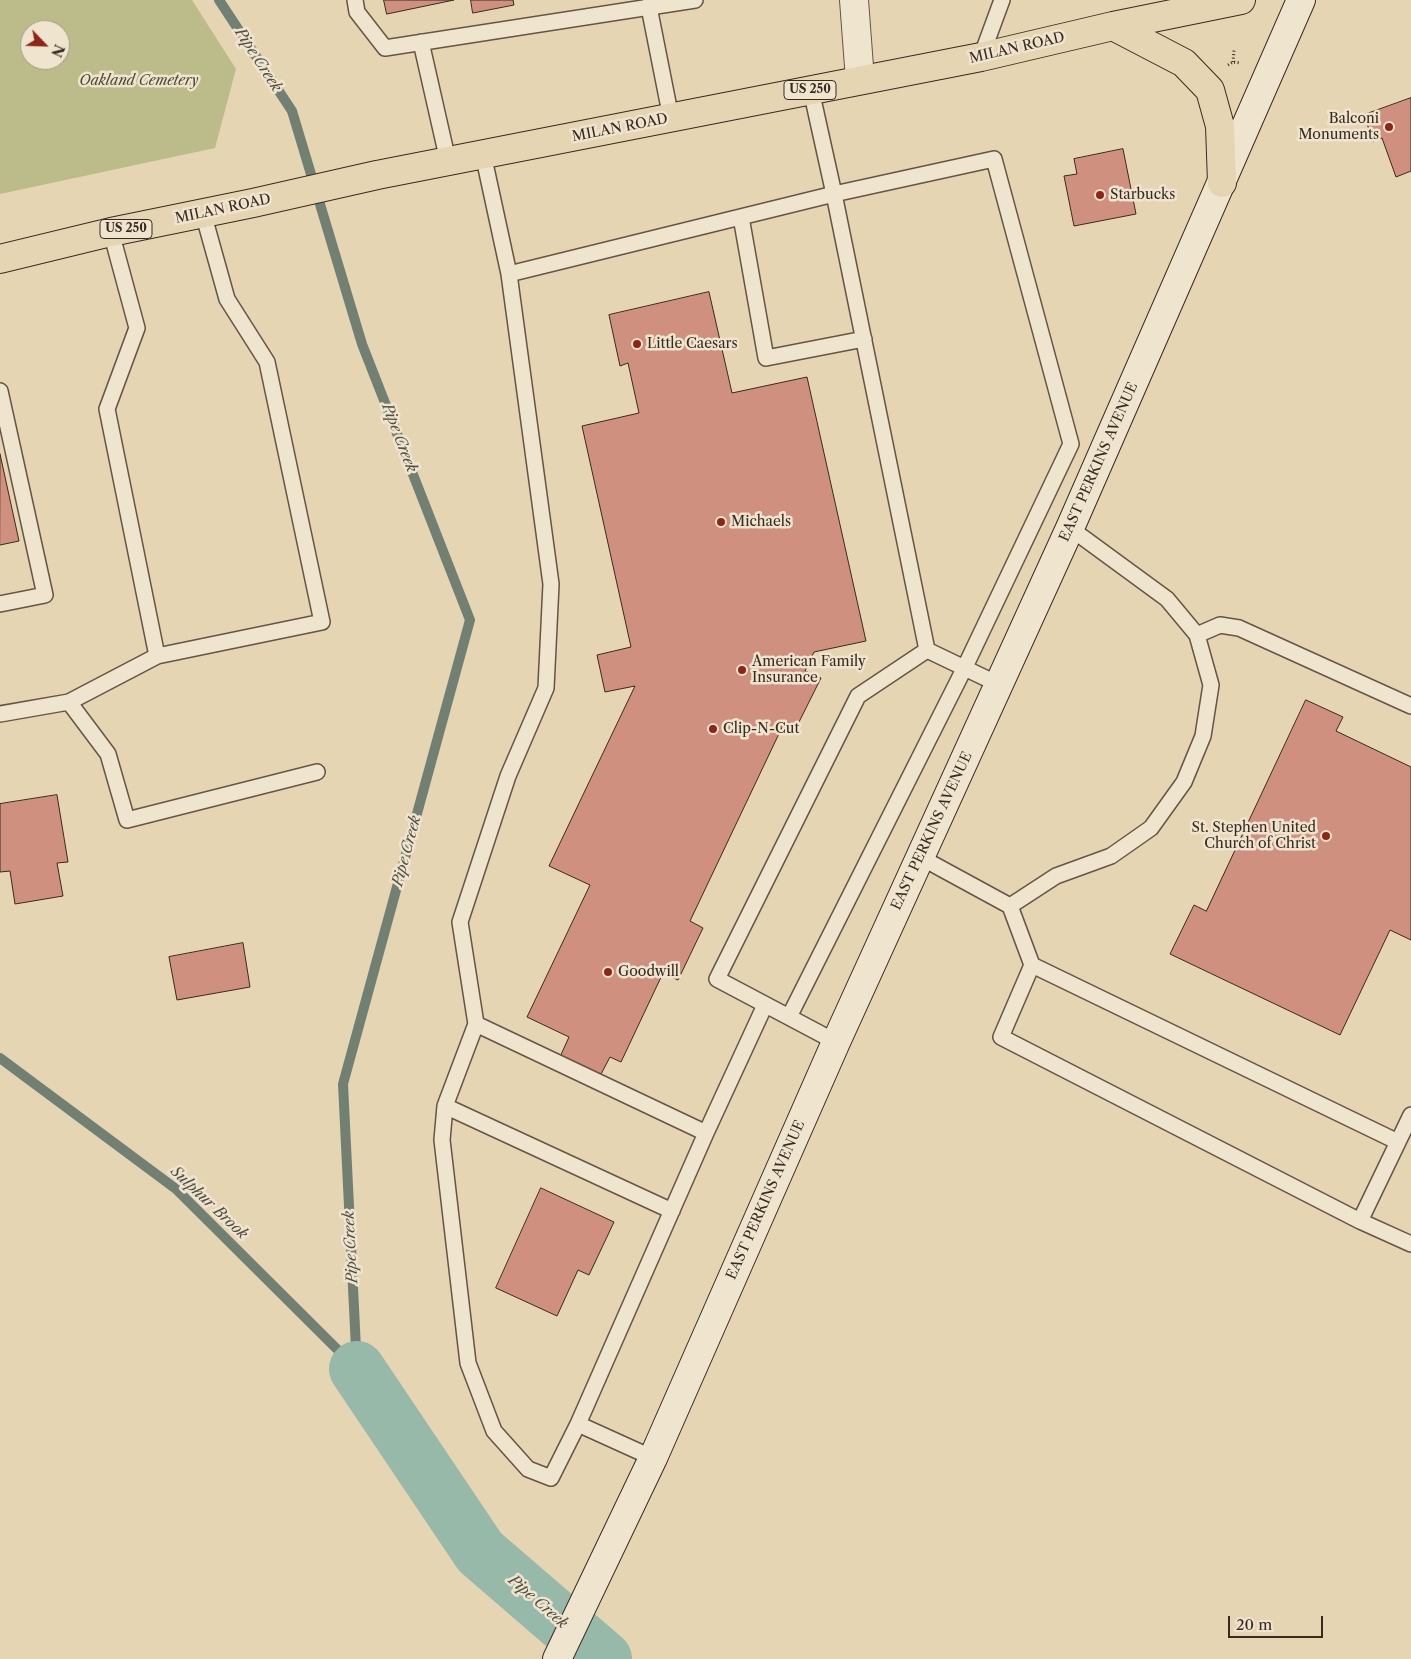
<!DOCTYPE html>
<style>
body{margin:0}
#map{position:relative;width:1411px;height:1659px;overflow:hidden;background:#e6d5b3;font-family:"Libre Caslon Text",serif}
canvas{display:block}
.north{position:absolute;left:20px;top:20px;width:50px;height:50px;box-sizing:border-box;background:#efe4ce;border:1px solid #a69a88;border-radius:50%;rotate:114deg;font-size:14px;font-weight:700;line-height:20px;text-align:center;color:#382a1f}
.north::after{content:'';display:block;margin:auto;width:18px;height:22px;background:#8f2418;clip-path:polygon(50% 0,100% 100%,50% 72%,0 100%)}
.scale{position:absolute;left:1228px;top:1616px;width:95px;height:22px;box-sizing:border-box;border:2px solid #382a1f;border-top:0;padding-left:6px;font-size:15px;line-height:18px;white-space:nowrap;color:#382a1f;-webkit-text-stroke:4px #efe4ce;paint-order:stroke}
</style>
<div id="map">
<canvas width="1411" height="1659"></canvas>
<div class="north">N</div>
<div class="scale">20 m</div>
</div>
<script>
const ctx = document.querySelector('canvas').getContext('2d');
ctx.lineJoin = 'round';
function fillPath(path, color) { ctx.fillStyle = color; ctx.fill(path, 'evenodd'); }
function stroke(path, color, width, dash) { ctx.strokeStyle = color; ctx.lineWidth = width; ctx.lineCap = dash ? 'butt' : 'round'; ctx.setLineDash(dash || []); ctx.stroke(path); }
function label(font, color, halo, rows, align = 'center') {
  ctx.font = font + ' "Libre Caslon Text",serif'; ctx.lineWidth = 5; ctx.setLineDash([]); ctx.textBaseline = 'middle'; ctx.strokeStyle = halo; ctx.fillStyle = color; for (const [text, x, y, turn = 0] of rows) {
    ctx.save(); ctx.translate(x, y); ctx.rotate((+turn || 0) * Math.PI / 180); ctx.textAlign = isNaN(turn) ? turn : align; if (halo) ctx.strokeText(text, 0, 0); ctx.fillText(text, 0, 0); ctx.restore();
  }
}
fillPath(new Path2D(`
 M0,0H192L236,69L215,148L0,194ZM30,30H60V60H30Z`), '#bbbc89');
stroke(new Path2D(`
 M219,0L292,111L362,344L470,620L343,1084L357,1369
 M0,1058L176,1189L357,1369`), '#718072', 10);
stroke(new Path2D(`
 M357,1369L480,1552L604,1659`), '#97b9a9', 56);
const building = new Path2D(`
 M384,0H454L387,14Z
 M471,0H513L514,5L473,13Z
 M1411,98V171L1396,177L1382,138L1373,141L1364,115Z
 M1123,149L1136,214L1074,226L1064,176L1077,174L1074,159Z
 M709,292L732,393L807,377L866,641L814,652L805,671L821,678L797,726L785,721L690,921L703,928L678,980L663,973L621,1062L610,1057L599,1078L559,1059L569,1037L527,1017L590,885L549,866L635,686L605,692L597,655L631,647L582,426L639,413L628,363L620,366L609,315Z
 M0,454L19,541L0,545Z
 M1306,700L1343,717L1336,731L1411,767V940L1390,930L1340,1035L1170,954L1194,905L1206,911Z
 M57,795L68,862L57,863L63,896L15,904L10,871L0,872V804Z
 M243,943L250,987L177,1000L169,957Z
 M541,1188L614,1222L589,1275L578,1270L557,1316L496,1288Z`);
fillPath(building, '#cf9080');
stroke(building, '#382a1f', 1);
const lane = new Path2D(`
 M355,0L357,12L385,48L695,0
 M651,0L649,7L671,118
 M421,42L448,161
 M981,57L1002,0
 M811,90L834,194L927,650L1000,685
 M483,154L509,274L834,194L994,159L1071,444L964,669L789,1017
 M741,217L766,358L864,339
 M111,232L137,328L107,409L157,656L322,622L267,362L227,299L203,213
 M509,274L551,584L546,688L508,776L460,922L476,1024L706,1133
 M0,391L45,595L0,604
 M1070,528L1167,599L1197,635L1211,685L1203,736L1184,782L1151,828L1111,856L1056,876L1010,906L1032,965L1001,1037L1360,1221L1411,1115
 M1197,635L1220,625L1239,628L1411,706
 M69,702L108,754L127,820L317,772
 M0,714L69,702L157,656
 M920,857L1010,906
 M1032,965L1398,1142
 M476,1024L445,1106L442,1140L468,1363L494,1431L528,1469L551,1478L578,1424
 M836,1042L717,979L858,696L927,650
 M445,1106L672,1211
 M1360,1221L1411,1244
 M653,1458L578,1424L706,1133L765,1005`);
const street = new Path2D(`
 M854,0L860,80`);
const secondary = new Path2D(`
 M557,1659L653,1458L836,1042L1070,528L1301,0`);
const primary = new Path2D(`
 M1113,26L1184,63L1210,90L1220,126L1222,183
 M0,259L111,232L253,203L377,175L981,57L1113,26L1241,0`);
stroke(lane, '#645544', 18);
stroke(street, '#645544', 30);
stroke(secondary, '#382a1f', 30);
stroke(primary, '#382a1f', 30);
stroke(new Path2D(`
 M1233,62L1234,50
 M1228,65L1233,62L1241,63`), '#382a1f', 3, [1, 2.5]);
stroke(lane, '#efe4ce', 15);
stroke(street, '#efe4ce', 28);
stroke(secondary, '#efe4ce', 28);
stroke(primary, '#e6d5b3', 28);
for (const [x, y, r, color] of [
 [1389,127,5,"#8f2418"],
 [1100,195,5,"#8f2418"],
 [637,344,5,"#8f2418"],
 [721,522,5,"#8f2418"],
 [742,670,5,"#8f2418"],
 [713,729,5,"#8f2418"],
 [1326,836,5,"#8f2418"],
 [608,972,5,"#8f2418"]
]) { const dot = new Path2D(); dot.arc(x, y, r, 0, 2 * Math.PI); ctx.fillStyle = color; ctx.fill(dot); stroke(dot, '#efe4ce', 2); }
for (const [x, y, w] of [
 [810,90,52],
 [126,229,52]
]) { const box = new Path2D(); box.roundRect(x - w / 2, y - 9.5, w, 19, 4); ctx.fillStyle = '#efe4ce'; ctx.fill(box); stroke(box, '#382a1f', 1); }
label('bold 12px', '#382a1f', null, [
 ["US 250",810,90],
 ["US 250",126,229]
]);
label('14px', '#382a1f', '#efe4ce', [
 ["MILAN ROAD",1017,48,-13],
 ["MILAN ROAD",620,128,-11],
 ["MILAN ROAD",223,209,-12],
 ["EAST PERKINS AVENUE",1099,462,-66],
 ["EAST PERKINS AVENUE",932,831,-65],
 ["EAST PERKINS AVENUE",766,1200,-66]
]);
label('italic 14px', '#524734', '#efe4ce', [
 ["Oakland Cemetery",139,81]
]);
label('14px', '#382a1f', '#efe4ce', [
 ["Balconi",1379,119,"right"],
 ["Monuments",1379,135,"right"],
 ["Starbucks",1110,195],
 ["Little Caesars",647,344],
 ["Michaels",731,522],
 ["American Family",752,662],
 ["Insurance",752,678],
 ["Clip-N-Cut",723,729],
 ["St. Stephen United",1316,828,"right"],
 ["Church of Christ",1316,844,"right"],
 ["Goodwill",618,972]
], 'left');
label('italic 15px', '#504e42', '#efe4ce', [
 ["Pipe Creek",258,60,57],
 ["Pipe Creek",399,438,69],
 ["Pipe Creek",407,851,-75],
 ["Sulphur Brook",209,1203,43],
 ["Pipe Creek",351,1247,-93],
 ["Pipe Creek",538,1602,41]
]);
</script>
